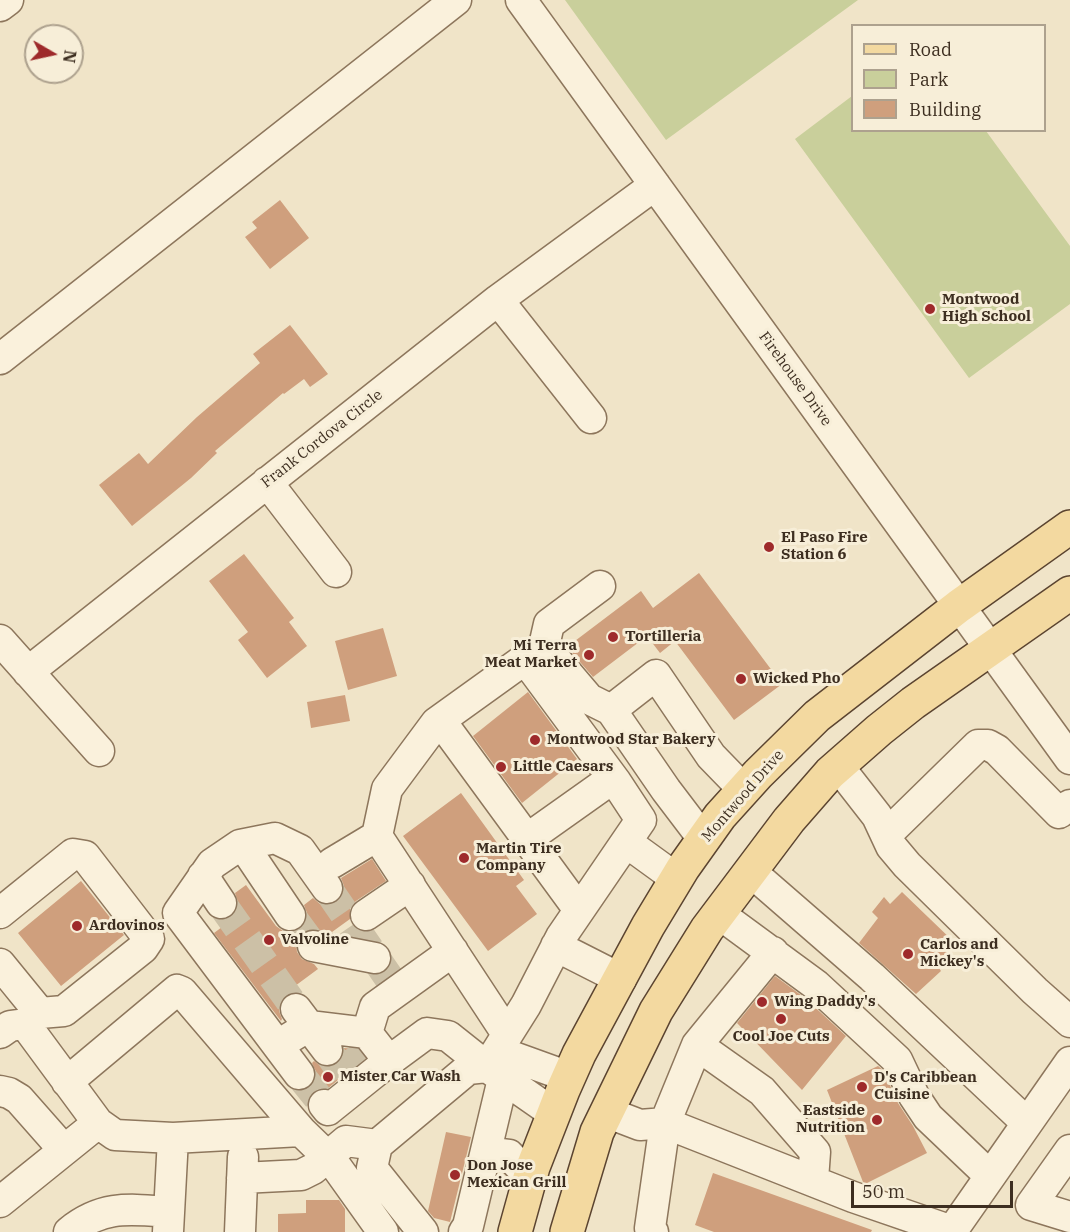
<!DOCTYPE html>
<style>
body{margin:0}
#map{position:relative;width:1070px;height:1232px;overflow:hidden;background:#f0e4c8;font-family:"IBM Plex Serif",serif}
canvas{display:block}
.legend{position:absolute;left:851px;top:24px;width:195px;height:108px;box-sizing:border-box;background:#f7eed8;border:2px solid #ada18e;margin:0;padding:8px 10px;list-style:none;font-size:18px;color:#3d2e20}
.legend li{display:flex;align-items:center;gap:12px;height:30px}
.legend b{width:30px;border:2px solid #ada18e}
.north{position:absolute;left:24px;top:24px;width:60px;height:60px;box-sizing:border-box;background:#f7eed8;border:2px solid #ada18e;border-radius:50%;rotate:99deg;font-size:16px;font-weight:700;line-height:24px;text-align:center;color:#3d2e20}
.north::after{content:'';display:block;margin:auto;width:21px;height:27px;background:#9e2a2b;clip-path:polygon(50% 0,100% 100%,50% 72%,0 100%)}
.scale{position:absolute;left:851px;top:1181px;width:162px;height:27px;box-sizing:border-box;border:3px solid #3d2e20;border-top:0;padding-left:8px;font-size:18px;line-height:21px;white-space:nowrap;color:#3d2e20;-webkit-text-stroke:4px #f7eed8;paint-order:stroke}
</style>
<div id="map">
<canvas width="1070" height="1232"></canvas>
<ul class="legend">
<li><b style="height:8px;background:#f3d9a0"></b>Road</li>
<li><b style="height:16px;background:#c9cf9b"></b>Park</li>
<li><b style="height:16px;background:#cf9f7d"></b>Building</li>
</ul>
<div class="north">N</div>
<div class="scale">50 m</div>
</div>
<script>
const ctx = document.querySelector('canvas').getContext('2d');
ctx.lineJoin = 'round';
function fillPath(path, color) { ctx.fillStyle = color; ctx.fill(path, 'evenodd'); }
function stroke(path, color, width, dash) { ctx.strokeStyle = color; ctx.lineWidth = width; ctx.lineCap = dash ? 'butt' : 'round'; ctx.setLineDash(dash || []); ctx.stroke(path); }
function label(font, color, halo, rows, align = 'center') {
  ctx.font = font + ' "IBM Plex Serif",serif'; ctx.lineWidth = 6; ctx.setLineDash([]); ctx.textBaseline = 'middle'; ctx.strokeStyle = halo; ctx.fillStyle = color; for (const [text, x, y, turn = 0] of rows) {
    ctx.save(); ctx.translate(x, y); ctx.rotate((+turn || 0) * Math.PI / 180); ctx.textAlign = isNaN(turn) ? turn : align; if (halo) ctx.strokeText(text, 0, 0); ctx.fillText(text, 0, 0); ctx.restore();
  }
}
fillPath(new Path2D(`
 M565,0H858L666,140Z
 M852,96V130L986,131L1070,246V304L969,378L795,139Z`), '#c9cf9b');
fillPath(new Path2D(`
 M280,200L309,238L270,269L245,237L257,228L252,222Z
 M290,325L328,374L310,387L304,379L284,394L283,393L215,451L217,453L191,478L132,526L99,485L139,453L148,464L197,417L260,363L253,354Z
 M244,554L294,618L289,622L307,646L267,678L238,640L248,632L209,581Z
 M699,573L782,684L734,720L675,641L660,653L647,636L593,677L567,647L641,591L653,608Z
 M383,628L397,676L348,690L335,641Z
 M528,692L577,759L522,803L473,736Z
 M345,695L350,721L311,728L307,702Z
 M461,793L524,880L516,886L537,914L488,951L403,836Z
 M372,859L386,881L356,901L350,908V919L332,932L308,930L300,935L296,943L297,952L302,959L314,964L318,969L295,986L300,993L293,992L286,995L280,1002L279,1011L282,1019L281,1021L214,933L222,927L216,919L223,920L230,918L236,911L238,902L235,893L246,885L276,926L283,931L291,932L299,930L306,922L307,913L304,905L313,898L320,904L329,905L336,902L343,895L344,886L341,878Z
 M81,881L124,935L61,986L18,933Z
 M902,892L955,943L937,965L941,971L916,994L859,943L878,918L872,912L884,897L890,904Z
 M775,976L805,998L846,1036L802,1090L737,1023Z
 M344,1048L358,1049L365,1058L327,1089L321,1088L314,1091L308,1101L300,1091L309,1088L315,1081L316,1072L312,1063L314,1061L321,1066L329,1067L337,1064L343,1056Z
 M878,1066L883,1070L898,1103L913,1126L927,1153L867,1183L863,1182L827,1090Z
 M446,1132L471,1137L450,1222L434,1218L428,1211Z
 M713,1173L872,1230L871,1232H714L695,1225Z
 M306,1200H339L345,1209V1232H278V1214L306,1213Z`), '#cf9f7d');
stroke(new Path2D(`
 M327,888L398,991
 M221,903L296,1009
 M290,915L313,946
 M351,1046L369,1070
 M327,1050L350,1084
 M299,1074L324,1105`), '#ccc0a6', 30, [30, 15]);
const minor = new Path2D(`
 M521,0L1070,759
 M0,6L8,0
 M498,300L591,418
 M0,359L456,0
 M267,482L336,572
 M0,640L99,751
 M544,646L549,624L600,586
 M28,672L498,300L655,185
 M440,720L579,910
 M838,766L877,816L891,846L907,865L1035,991L1070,1022
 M886,835L978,745H988L997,750L1059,813L1070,805
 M527,839L613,778
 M704,840L666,790L611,710L656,675L711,756L744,790
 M626,842L677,879
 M243,845L290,915
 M332,863L377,836
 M750,871L872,977L1027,1123
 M203,876L221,903
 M0,913L73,854L85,856L149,939L143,948L64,1011L40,1013L25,1024
 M718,913L816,985L897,1060L914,1096L928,1117L990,1176
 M366,915L410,885
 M313,946L375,958
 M556,946L621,979
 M453,951L375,1007L367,1033L389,1061L427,1033L448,1036L487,1067L553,1113
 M0,964L40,1013
 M296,1009L327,1050
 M0,1033L10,1026L25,1024L98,1123L115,1135L173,1138L301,1131L333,1162L383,1232
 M507,1034L377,836L387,789L436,723L525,659
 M278,1045L309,1026L367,1033
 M697,1045L773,952
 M497,1051L569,1077
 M487,1067L526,1005L561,937L641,820L616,782L525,659L544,646L589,699L611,710
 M299,1074L178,913L212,864L240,845L275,838L300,850L327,888
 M67,1082L177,990L182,992L301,1131
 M0,1091L9,1093L19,1099L64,1150
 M324,1105L328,1110L389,1061
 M606,1112L640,1125L665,1123L853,1197L952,1231L1070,1062
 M377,1145L372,1168L423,1232
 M1070,1150L1031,1205L1070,1217
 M483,1162L492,1153L509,1155L530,1177
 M242,1178L301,1175L313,1169L346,1141L377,1145L468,1069L487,1067
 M0,1202L98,1123
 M69,1232C102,1205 129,1209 169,1212
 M168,1232L173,1138
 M240,1232L243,1157
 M464,1232L468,1226L503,1079
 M653,1232L650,1228L665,1123L697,1045L762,1091L815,1152L813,1180`);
const major = new Path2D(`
 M515,1232L533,1167L563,1090L579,1054L648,926L683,868L720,816L758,774L817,716L959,606L1070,527
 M567,1232L597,1132L656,1011L707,929L789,820L830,773L879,730L913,703L1070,593`);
stroke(minor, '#8d765c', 33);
stroke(major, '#5b4430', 36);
stroke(minor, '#faf1dc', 30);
stroke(major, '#f3d9a0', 33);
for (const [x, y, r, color] of [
 [930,309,6,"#9e2a2b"],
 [769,547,6,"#9e2a2b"],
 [613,637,6,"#9e2a2b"],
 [589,655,6,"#9e2a2b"],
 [741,679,6,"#9e2a2b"],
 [535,740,6,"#9e2a2b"],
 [501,767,6,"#9e2a2b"],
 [464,858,6,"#9e2a2b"],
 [77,926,6,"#9e2a2b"],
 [269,940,6,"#9e2a2b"],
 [908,954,6,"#9e2a2b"],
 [762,1002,6,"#9e2a2b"],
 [781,1019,6,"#9e2a2b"],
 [328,1077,6,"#9e2a2b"],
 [862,1087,6,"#9e2a2b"],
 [877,1120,6,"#9e2a2b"],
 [455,1175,6,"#9e2a2b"]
]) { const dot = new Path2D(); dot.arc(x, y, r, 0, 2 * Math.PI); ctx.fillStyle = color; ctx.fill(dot); stroke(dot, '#f7eed8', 2); }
label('bold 15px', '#3d2e20', '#f7eed8', [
 ["Montwood",942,300],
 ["High School",942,317],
 ["El Paso Fire",781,538],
 ["Station 6",781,555],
 ["Tortilleria",625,637],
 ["Mi Terra",577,646,"right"],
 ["Meat Market",577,663,"right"],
 ["Wicked Pho",753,679],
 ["Montwood Star Bakery",547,740],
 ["Little Caesars",513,767],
 ["Martin Tire",476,849],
 ["Company",476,866],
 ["Ardovinos",89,926],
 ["Valvoline",281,940],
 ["Carlos and",920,945],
 ["Mickey's",920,962],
 ["Wing Daddy's",774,1002],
 ["Cool Joe Cuts",781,1037,"center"],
 ["Mister Car Wash",340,1077],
 ["D's Caribbean",874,1078],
 ["Cuisine",874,1095],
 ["Eastside",865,1111,"right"],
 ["Nutrition",865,1128,"right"],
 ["Don Jose",467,1166],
 ["Mexican Grill",467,1183]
], 'left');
label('15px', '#3d2e20', '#f7eed8', [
 ["Firehouse Drive",795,379,54],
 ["Frank Cordova Circle",322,439,-38],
 ["Montwood Drive",743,796,-49]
]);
</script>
